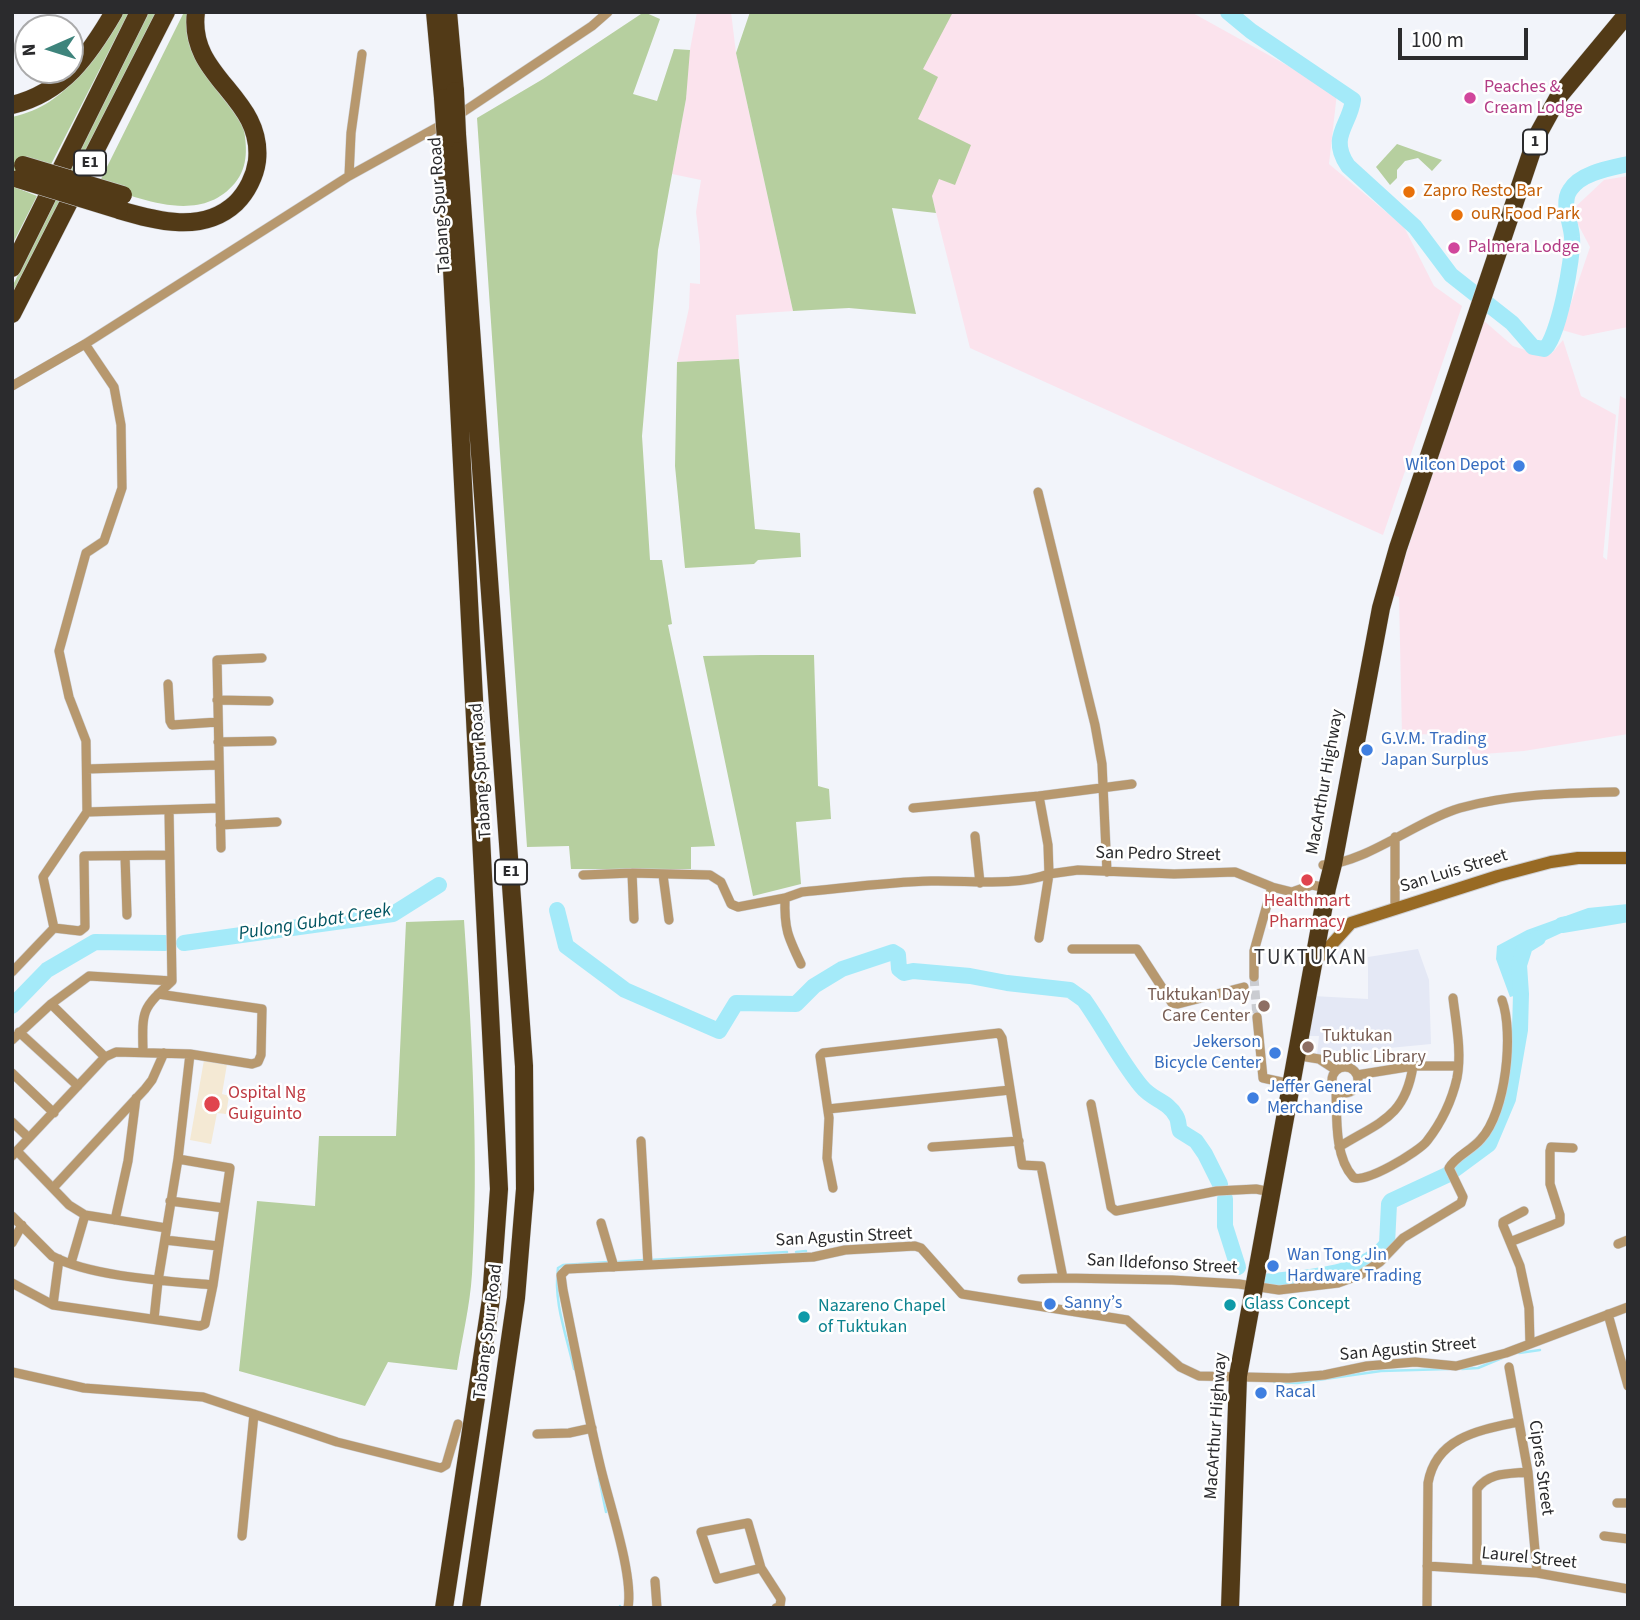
<!DOCTYPE html>
<meta charset="utf-8">
<style>
body{margin:0}
#map{position:relative;width:1640px;height:1620px;overflow:hidden;background:#f2f4fa;font-family:"Source Sans 3",sans-serif}
canvas{display:block}
.frame{position:absolute;inset:0;border:14px solid #2b2b2d;pointer-events:none}
.north{position:absolute;left:14px;top:14px;width:70px;height:70px;box-sizing:border-box;background:#fff;border:2px solid #aaaaab;border-radius:50%;rotate:267deg;font-size:19px;font-weight:700;line-height:28px;text-align:center;color:#2b2b2d}
.north::after{content:'';display:block;margin:auto;width:24px;height:32px;background:#3e847c;clip-path:polygon(50% 0,100% 100%,50% 72%,0 100%)}
.scale{position:absolute;left:1398px;top:28px;width:130px;height:32px;box-sizing:border-box;border:4px solid #2b2b2d;border-top:0;padding-left:9px;font-size:21px;line-height:24px;white-space:nowrap;color:#2b2b2d;-webkit-text-stroke:5px #fff;paint-order:stroke}
</style>
<div id="map">
<canvas width="1640" height="1620"></canvas>
<div class="frame"></div>
<div class="north">N</div>
<div class="scale">100 m</div>
</div>
<script>
const ctx = document.querySelector('canvas').getContext('2d');
ctx.lineJoin = 'round';
function fillPath(path, color) { ctx.fillStyle = color; ctx.fill(path, 'evenodd'); }
function stroke(path, color, width, dash) { ctx.strokeStyle = color; ctx.lineWidth = width; ctx.lineCap = dash ? 'butt' : 'round'; ctx.setLineDash(dash || []); ctx.stroke(path); }
function label(font, color, halo, rows, align = 'center') {
  ctx.font = font + ' "Source Sans 3",sans-serif'; ctx.lineWidth = 5; ctx.setLineDash([]); ctx.textBaseline = 'middle'; ctx.strokeStyle = halo; ctx.fillStyle = color; for (const [text, x, y, turn = 0] of rows) {
    ctx.save(); ctx.translate(x, y); ctx.rotate((+turn || 0) * Math.PI / 180); ctx.textAlign = isNaN(turn) ? turn : align; if (halo) ctx.strokeText(text, 0, 0); ctx.fillText(text, 0, 0); ctx.restore();
  }
}
fillPath(new Path2D(`
 M1418,949L1429,980L1431,1044L1317,1055L1319,1036H1309L1313,996L1368,999V957Z`), '#e4e8f5');
fillPath(new Path2D(`
 M697,12H731L736,53L793,311L736,315L739,359L677,362L689,308L690,283L700,284V246L696,212L701,180L672,174L686,99L687,66Z
 M913,12H1191L1337,93L1329,164L1404,227L1434,286L1462,306L1383,535L970,348L907,97Z
 M1628,176V327L1583,336L1562,330L1590,247L1571,211L1604,180Z
 M1483,320L1513,346L1540,355L1552,353L1563,340L1581,396L1616,415L1603,557L1607,560L1620,396L1628,400V734L1524,751L1469,755L1467,733L1402,735L1399,597L1393,595L1431,477L1429,476Z`), '#fbe3ed');
fillPath(new Path2D(`
 M204,1060L227,1064L222,1094L229,1096L226,1114L217,1113L211,1144L190,1140Z`), '#f4e9d4');
fillPath(new Path2D(`
 M118,12H129L44,178L12,170V117C71,104 90,59 118,12Z
 M149,12H158L12,300V287Z
 M184,12H191L243,125C247,145 249,166 235,183C200,225 142,199 98,185Z
 M644,12L660,19L633,94L657,101L674,49L690,50L686,99L658,250L642,436L650,560H662L672,624L668,625L715,846L691,847V869H571L569,846L527,847L477,118L543,79Z
 M750,12H953L923,69L938,77L918,119L971,145L955,185L939,179L932,196L936,213L892,208L916,314L849,308L793,311L736,53Z
 M1397,144L1442,160L1432,171L1418,158L1405,161L1397,170V178L1390,185L1376,167Z
 M12,186L37,196L12,245Z
 M739,359L755,529L800,533L801,557L758,560L754,564L685,568L675,466L677,362Z
 M761,655H814L818,786L829,789L831,819L796,822L801,884L753,896L703,656Z
 M464,920C472,1037 479,1156 472,1274C470,1306 462,1338 457,1370L388,1362L365,1406L239,1371L257,1201L315,1206L319,1136H396L406,922Z`), '#b6cf9f');
fillPath(new Path2D(`
 M1628,904V915L1592,919L1520,952L1512,971L1521,994L1510,997L1496,959L1497,946L1527,930L1588,908Z`), '#a4eaf9');
stroke(new Path2D(`
 M796,1252L806,1251
 M650,1260L787,1252
 M616,1262L644,1260
 M1519,1353L1540,1350
 M574,1369C567,1337 553,1301 558,1268L563,1265L609,1262
 M1462,1369L1478,1368L1502,1358
 M1274,1382L1297,1383L1381,1371L1448,1369
 M599,1478L606,1512
 M620,1608V1606`), '#a4eaf9', 2.5);
stroke(new Path2D(`
 M1228,12L1251,31L1353,100C1350,125 1328,137 1348,166L1415,227L1451,275L1512,323L1533,347L1544,349C1558,341 1574,255 1572,237C1571,222 1561,203 1570,190C1580,173 1610,168 1628,164
 M557,910L566,946L625,990L719,1031L736,1003L796,1004L814,986L842,969L893,952L898,955L899,969L904,973L913,971L970,976L1007,983L1070,990L1084,1000C1104,1028 1119,1059 1141,1086C1152,1100 1168,1101 1176,1116C1179,1120 1178,1126 1180,1131L1196,1141L1205,1154L1220,1184
 M1562,925L1628,914
 M184,943L393,914L439,885
 M12,1006L47,970L95,942L165,943
 M1225,1199V1226L1238,1267
 M1265,1282C1303,1277 1362,1277 1387,1244L1389,1204L1391,1201L1447,1175L1489,1144L1508,1099L1520,1030L1521,994L1519,965L1525,946L1538,938`), '#a4eaf9', 16);
stroke(new Path2D(`
 M1254,977L1257,1017`), '#caccd1', 9, [9, 4.5]);
const street = new Path2D(`
 M457,116L592,26L608,12
 M349,176L351,133L362,54
 M12,386L85,344L349,176L445,123
 M1038,492L1095,725L1102,764L1107,872
 M168,684L170,721L172,725L218,722
 M217,700L269,701
 M218,742L272,741
 M87,769L218,765
 M1039,796L1132,784
 M87,812L220,808
 M220,825L277,822
 M975,836L980,883
 M221,848L217,660L262,658
 M125,856L127,915
 M1323,865C1364,864 1418,820 1460,808C1510,794 1563,793 1615,792
 M632,873L634,919
 M583,875L632,873L710,875L721,882L731,904L738,907L785,898
 M663,875L669,920
 M1395,909V837
 M54,928L80,931L85,927L84,856L169,855
 M1039,938L1049,874L1078,870L1174,874L1235,872L1272,887L1292,892L1312,885L1327,888
 M1072,949H1137L1172,1003L1178,1004L1244,987
 M801,964C788,937 784,929 785,898L802,892C845,888 888,882 931,881C969,880 1014,887 1049,874L1048,845L1039,796L913,808
 M12,972L54,928L43,877L87,812L86,741L69,697L59,651L86,553L104,541L122,488L121,425L114,387L85,344
 M1254,977V951L1272,887
 M51,1004L105,1057
 M1257,1017L1263,1078L1291,1084
 M19,1032L78,1086
 M12,1040L51,1004L89,976L172,981
 M143,1051C142,1009 142,1009 172,981L169,810
 M1294,1055L1319,1059L1336,1070
 M1332 1080a13 13 0 1 1 26 0a13 13 0 1 1-26 0Z
 M12,1073L54,1113
 M1357,1075L1413,1066H1458
 M1336,1089C1337,1116 1334,1156 1353,1177C1362,1186 1420,1151 1427,1141C1441,1123 1452,1100 1457,1078C1462,1053 1456,1023 1453,998
 M1091,1104L1111,1207L1116,1211L1217,1191L1256,1189L1271,1192
 M828,1109L1010,1090
 M12,1122L29,1138
 M641,1141L648,1264
 M932,1147L1019,1141
 M1339,1147C1379,1122 1405,1118 1413,1066
 M17,1151L69,1205L85,1215L166,1228
 M12,1156L105,1057L116,1052L190,1054L252,1064L258,1062L261,1055L262,1009L158,994
 M53,1188L145,1089L152,1080L164,1053
 M833,1188L827,1158L829,1118L820,1056L823,1053L999,1033L1002,1038L1022,1165L1041,1166L1063,1278L1172,1280L1239,1284L1279,1290L1338,1283L1360,1275L1380,1262L1403,1238L1461,1203L1463,1197L1449,1168C1456,1156 1472,1150 1481,1139C1506,1112 1514,1033 1502,1000
 M170,1201L224,1208
 M1524,1211L1503,1222V1225L1520,1266L1529,1308L1530,1344
 M12,1216L52,1256C91,1277 168,1281 213,1285
 M115,1220L128,1161L136,1098
 M601,1223L614,1267
 M165,1240L218,1246
 M1510,1242L1560,1222V1215L1550,1184V1151L1551,1147L1573,1148
 M12,1243L22,1225
 M1618,1244L1628,1240
 M71,1263L85,1215
 M1022,1279L1063,1278
 M12,1283L53,1305L200,1326L205,1324L213,1285L230,1168L178,1159
 M53,1305L59,1259
 M1608,1314L1628,1386
 M154,1319L158,1281L178,1159L190,1054
 M1509,1367L1528,1472L1537,1573
 M12,1372L84,1388L203,1397L337,1442L441,1468L446,1465L458,1424
 M537,1434L569,1433L592,1428
 M1617,1503H1628
 M242,1536L254,1414
 M1604,1536L1628,1539
 M1427,1566L1537,1573L1628,1589
 M761,1568L717,1579L701,1532L748,1523L761,1568L781,1599L780,1606L776,1608
 M1477,1569V1489C1489,1472 1509,1474 1528,1472
 M655,1581L657,1608
 M628,1608C634,1575 608,1500 600,1465C586,1407 575,1349 563,1290L561,1275L567,1269L813,1257L845,1250L915,1246L921,1248L962,1294L1127,1320L1180,1367L1199,1376L1289,1378L1324,1375L1367,1366L1415,1362L1456,1366L1506,1353L1628,1307
 M1427,1608L1428,1483C1436,1437 1480,1430 1518,1422`);
const secondary = new Path2D(`
 M1309,955H1322L1351,923L1498,876L1551,862L1578,858H1628`);
const highway = new Path2D(`
 M435,12L443,98
 M448,12L455,91
 M12,105C63,93 89,55 114,12
 M457,134L524,1066L525,1189L516,1298L471,1608
 M119,210C157,221 203,234 236,203C247,192 255,176 257,161C264,96 187,78 196,12
 M12,268L139,12
 M12,314L166,12
 M444,1608L491,1299L499,1189L446,151
 M1230,1608L1238,1376L1327,888L1333,864L1381,608L1398,548L1537,136L1559,96L1628,13`);
stroke(street, '#ced0d5', 10);
stroke(secondary, '#ced0d5', 14);
stroke(highway, '#ced0d5', 19);
stroke(street, '#b7986e', 9);
stroke(secondary, '#986a24', 12);
stroke(highway, '#523a17', 18);
const highwayBridge = new Path2D(`
 M455,91L457,134
 M443,98L446,140
 M23,165L123,195
 M18,179L119,210`);
stroke(highwayBridge, '#ced0d5', 19, []);
stroke(highwayBridge, '#523a17', 18);
for (const [x, y, r, color] of [
 [1470,98,7,"#d1479c"],
 [1409,192,7,"#e8710a"],
 [1457,215,7,"#e8710a"],
 [1454,248,7,"#d1479c"],
 [1519,466,7,"#3f7fe0"],
 [1367,750,7,"#3f7fe0"],
 [1307,880,7,"#e0444e"],
 [1264,1006,7,"#8d6e63"],
 [1308,1047,7,"#8d6e63"],
 [1275,1053,7,"#3f7fe0"],
 [1253,1098,7,"#3f7fe0"],
 [212,1104,9,"#e0444e"],
 [1273,1266,7,"#3f7fe0"],
 [1050,1304,7,"#3f7fe0"],
 [1230,1305,7,"#0f9aa8"],
 [804,1317,7,"#0f9aa8"],
 [1261,1393,7,"#3f7fe0"]
]) { const dot = new Path2D(); dot.arc(x, y, r, 0, 2 * Math.PI); ctx.fillStyle = color; ctx.fill(dot); stroke(dot, '#fff', 2.5); }
for (const [x, y, w] of [
 [1535,142,24],
 [90,163,32],
 [511,872,32]
]) { const box = new Path2D(); box.roundRect(x - w / 2, y - 12.5, w, 25, 5); ctx.fillStyle = '#fff'; ctx.fill(box); stroke(box, '#2b2b2d', 2); }
label('bold 16px', '#2b2b2d', null, [
 ["1",1535,142],
 ["E1",90,163],
 ["E1",511,872]
]);
label('18px', '#b23c85', '#fff', [
 ["Peaches &",1484,88],
 ["Cream Lodge",1484,109],
 ["Palmera Lodge",1468,248]
], 'left');
label('18px', '#c56008', '#fff', [
 ["Zapro Resto Bar",1423,192],
 ["ouR Food Park",1471,215]
], 'left');
label('18px', '#2b2b2d', '#fff', [
 ["Tabang Spur Road",441,205,-94],
 ["Tabang Spur Road",482,771,-94],
 ["MacArthur Highway",1326,782,-80],
 ["San Pedro Street",1158,855,1],
 ["San Luis Street",1454,872,-17],
 ["San Agustin Street",844,1238,-3],
 ["San Ildefonso Street",1162,1265,3],
 ["Tabang Spur Road",489,1332,-83],
 ["San Agustin Street",1408,1350,-5],
 ["MacArthur Highway",1217,1426,-86],
 ["Cipres Street",1540,1468,82],
 ["Laurel Street",1529,1559,6]
]);
label('18px', '#366cbe', '#fff', [
 ["Wilcon Depot",1505,466,"right"],
 ["G.V.M. Trading",1381,740],
 ["Japan Surplus",1381,761],
 ["Jekerson",1261,1043,"right"],
 ["Bicycle Center",1261,1064,"right"],
 ["Jeffer General",1267,1088],
 ["Merchandise",1267,1109],
 ["Wan Tong Jin",1287,1256],
 ["Hardware Trading",1287,1277],
 ["Sanny’s",1064,1304],
 ["Racal",1275,1393]
], 'left');
label('18px', '#be3a42', '#fff', [
 ["Healthmart",1307,902],
 ["Pharmacy",1307,923],
 ["Ospital Ng",228,1094,"left"],
 ["Guiguinto",228,1115,"left"]
]);
label('18px', '#785e54', '#fff', [
 ["Tuktukan Day",1250,996],
 ["Care Center",1250,1017],
 ["Tuktukan",1322,1037,"left"],
 ["Public Library",1322,1058,"left"]
], 'right');
label('18px', '#0d838f', '#fff', [
 ["Glass Concept",1244,1305],
 ["Nazareno Chapel",818,1307],
 ["of Tuktukan",818,1328]
], 'left');
label('italic 19px', '#005461', '#fff', [
 ["Pulong Gubat Creek",315,923,-9]
]);
ctx.letterSpacing = '2px';
label('21px', '#323337', '#fff', [
 ["TUKTUKAN",1311,959]
]);
ctx.letterSpacing = '0px';
</script>
